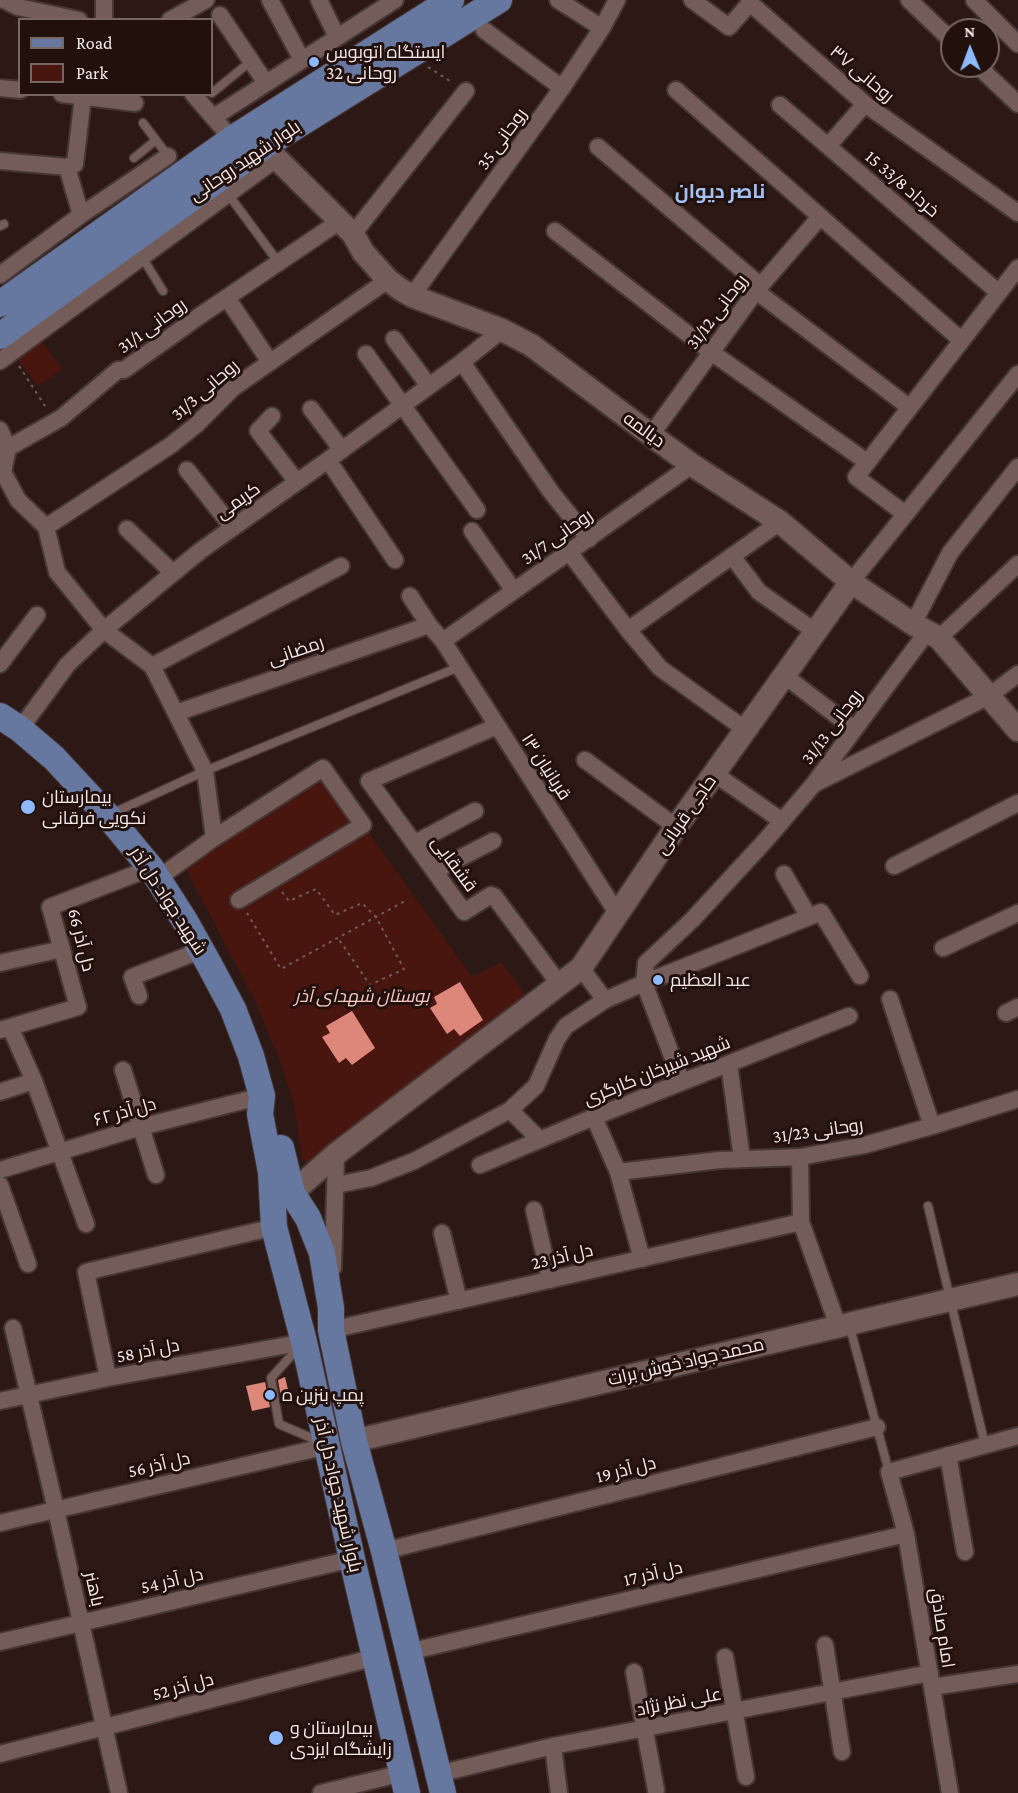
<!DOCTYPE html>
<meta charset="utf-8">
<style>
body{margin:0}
#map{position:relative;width:1018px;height:1793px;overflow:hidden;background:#2c1916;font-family:"Crimson Pro",serif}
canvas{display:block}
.legend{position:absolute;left:18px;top:18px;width:195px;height:78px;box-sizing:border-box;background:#22100d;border:2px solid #776664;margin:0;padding:8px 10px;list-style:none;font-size:18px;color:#f6e8e6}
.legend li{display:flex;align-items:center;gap:12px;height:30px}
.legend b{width:30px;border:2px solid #776664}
.north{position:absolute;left:940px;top:18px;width:60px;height:60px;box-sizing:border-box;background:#22100d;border:2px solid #776664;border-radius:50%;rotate:359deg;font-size:16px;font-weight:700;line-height:24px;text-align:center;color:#f6e8e6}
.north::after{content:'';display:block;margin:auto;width:21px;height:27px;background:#8eb9fc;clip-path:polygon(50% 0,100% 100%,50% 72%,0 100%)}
</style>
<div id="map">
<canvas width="1018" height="1793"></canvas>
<ul class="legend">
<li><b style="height:8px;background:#6677a0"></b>Road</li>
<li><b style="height:16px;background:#49150f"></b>Park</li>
</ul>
<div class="north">N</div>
</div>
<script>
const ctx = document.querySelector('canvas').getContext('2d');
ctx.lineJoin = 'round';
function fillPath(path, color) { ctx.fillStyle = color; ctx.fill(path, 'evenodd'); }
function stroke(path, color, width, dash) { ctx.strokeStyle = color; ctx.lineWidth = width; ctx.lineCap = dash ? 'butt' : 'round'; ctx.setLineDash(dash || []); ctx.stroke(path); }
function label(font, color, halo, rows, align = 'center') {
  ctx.font = font + ' "Crimson Pro",Cairo,serif'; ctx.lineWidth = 6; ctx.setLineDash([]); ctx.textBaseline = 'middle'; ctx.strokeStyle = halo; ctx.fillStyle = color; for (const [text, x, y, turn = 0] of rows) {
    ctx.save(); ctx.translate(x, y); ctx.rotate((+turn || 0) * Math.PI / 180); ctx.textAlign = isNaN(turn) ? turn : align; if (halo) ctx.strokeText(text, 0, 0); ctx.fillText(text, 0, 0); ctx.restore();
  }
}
fillPath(new Path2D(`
 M40,339L62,369L38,386L15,356Z
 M326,773L472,977L501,962L525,994L314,1164H307L302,1158L294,1104L280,1061L256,1003L180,858Z`), '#49150f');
fillPath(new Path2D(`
 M460,982L483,1020L460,1036L454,1029L447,1034L430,1008L437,1004L434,997Z
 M352,1011L375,1048L352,1065L346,1058L339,1063L322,1037L330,1033L326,1026Z
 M285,1377L291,1402L282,1404L278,1380Z
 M265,1382L270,1407L252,1411L246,1386Z`), '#dd877a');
const lane = new Path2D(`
 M212,93L251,61
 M143,123L168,156
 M134,158L156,140
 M228,194L279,263
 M0,226L4,224
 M142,257L163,291
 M111,814L205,771L459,667
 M928,1206L985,1445
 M849,1324L889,1472
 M299,1347L271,1378L279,1424L323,1443`);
const street = new Path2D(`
 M4,0L18,7L79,20
 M104,0V20
 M270,0L302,60
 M319,0L337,37
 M558,0L602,28
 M692,0L729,27L750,3L865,104L1018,213
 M909,0L952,41
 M974,0L1018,44
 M220,15L266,83
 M170,20L206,0
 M484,30L562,88
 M978,66L1018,104
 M0,88L20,90
 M676,90L961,340
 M62,94L135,103
 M193,94L232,139
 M780,105L998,292
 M214,117L395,0
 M828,146L865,104
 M598,147L761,286
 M0,161L67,167L75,164L83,97
 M67,167L81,215
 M555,231L711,352L867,462
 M353,234L466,91
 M0,275L81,215L168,156
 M756,291L909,407
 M412,296L562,88L602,28L617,0
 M227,298L270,362
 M394,339L429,386
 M366,354L477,510
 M0,361L276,159
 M462,362L551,492L589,539
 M311,409L342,450
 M272,416L258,431L297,482
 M0,430L8,448
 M651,435L756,291L820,217
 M328,460L395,560
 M187,470L233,528
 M3,472L18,500L46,527L57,572L104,630L152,666L205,771L214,838
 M3,472L8,448L61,418L118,370H124L198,317L340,221
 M905,514L856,477L1018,268
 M46,527L171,445L196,425L233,388L388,280
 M127,529L173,573
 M472,531L514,591
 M569,552L628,630L660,668L746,730
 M732,556L759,592L816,632
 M851,582L1018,374
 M410,596L429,625L443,641L617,913
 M913,624L950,553L1018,467
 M628,630L780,522
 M939,638L1018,564
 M443,641L692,465
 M0,664L37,615
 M152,666L341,566
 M785,676L854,729
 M176,713L429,625
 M497,726L369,781L464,912L491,895L494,896L560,985
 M20,729L68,664L104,630L200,551L328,460L462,362L502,330
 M585,760L676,827
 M715,774L782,821
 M816,783L989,696L1018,674
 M415,843L475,811
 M894,866L1018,803
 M435,871L493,841
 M784,874L809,917
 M157,879L214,838L323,768L363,825L239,900
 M943,948L1018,913
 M0,963L62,949
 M581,968L605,1000
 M139,996L132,977L202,950
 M890,999L932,1126
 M1006,1013L1018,1007
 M10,1027L34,1081L86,1224
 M0,1030L78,1007L50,907L151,868
 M729,1064L742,1159
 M123,1070L156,1175
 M682,1082L644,983L646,963L692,920L765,841L813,785L927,632
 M0,1092L34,1081
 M510,1110L539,1139
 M594,1117L618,1172L642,1259
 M800,1157L801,1222L838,1326
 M480,1165L594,1117L849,1016
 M0,1170L141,1127L262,1096
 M618,1172L720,1160L800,1157L865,1145L932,1126L1018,1099
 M0,1185L28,1264
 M336,1185L371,1178L414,1161L510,1110L536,1086L557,1039L566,1026L605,1000L644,983L809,917L821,912L860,976
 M534,1210L550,1280
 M442,1233L459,1301
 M333,1268L336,1154
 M13,1328L56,1510L119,1793
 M331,1330L801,1222
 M108,1378L86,1272L274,1227
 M0,1401L108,1378L304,1342
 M948,1455L965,1552
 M0,1523L327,1446
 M384,1551L877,1427
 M0,1642L352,1559
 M825,1645L842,1752
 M408,1652L906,1534
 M725,1657L746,1777
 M634,1672L656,1790
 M932,1687L1018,1674
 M553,1746L559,1793
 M0,1754L376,1657
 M438,1774L553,1746L930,1673
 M321,1793L403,1773
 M950,1793L906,1534L889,1472L1018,1436`);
const secondary = new Path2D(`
 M264,146L353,234L363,252L388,280L400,289L412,296L502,330L531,345L651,435L692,465L780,522L851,582L913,624L939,638L1018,730
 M292,1193L336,1154L581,968L676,827L851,582
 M354,1441L1018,1284`);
const primary = new Path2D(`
 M0,304L232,139L451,0
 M0,336L264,146L499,0
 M0,716L20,729L54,758L107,815L151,868L185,921L209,964L233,1009L251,1056L262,1096L260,1114L271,1172L274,1227L304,1342L352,1559L407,1793
 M281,1148L292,1193L308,1218L322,1253L331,1308V1330L354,1441L384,1551L443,1793`);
stroke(lane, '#463635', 11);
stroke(street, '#463635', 20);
stroke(secondary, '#463635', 26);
stroke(primary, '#463635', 28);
stroke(new Path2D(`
 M428,67L453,83
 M19,366L47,409
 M282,892L289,901L316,889L335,915L362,903L376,917L404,969L370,985L338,938
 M247,913L281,969L405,901`), '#6e5d5a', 2, [3, 4.5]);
stroke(lane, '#745d59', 8);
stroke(street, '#745d59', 16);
stroke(secondary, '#745d59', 22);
stroke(primary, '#6677a0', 26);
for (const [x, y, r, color] of [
 [314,62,6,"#8eb9fc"],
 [28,807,8,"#8eb9fc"],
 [658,980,6,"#8eb9fc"],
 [270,1395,6,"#8eb9fc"],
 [276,1738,8,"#8eb9fc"]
]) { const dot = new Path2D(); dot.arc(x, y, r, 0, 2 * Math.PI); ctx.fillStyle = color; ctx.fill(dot); stroke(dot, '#22100d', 2); }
label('18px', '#f6e8e6', '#22100d', [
 ["ایستگاه اتوبوس",326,52],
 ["روحانی 32",326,73],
 ["بیمارستان",42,797],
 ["نکویی فرقانی",42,818],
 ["عبد العظيم",670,980],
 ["پمپ بنزین ه",282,1395],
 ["بیمارستان و",290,1728],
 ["زایشگاه ایزدی",290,1749]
], 'left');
label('18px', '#f6e8e6', '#22100d', [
 ["روحانی ۳۷",862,74,40],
 ["روحانی 35",502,139,-54],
 ["بلوار شهید روحانی",245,161,-34],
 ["15 خرداد 33/8",902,184,41],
 ["روحانی 31/12",717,312,-53],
 ["روحانی 31/1",152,326,-36],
 ["روحانی 31/3",205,390,-41],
 ["دیالمه",644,430,36],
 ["کریمی",238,501,-35],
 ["روحانی 31/7",557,537,-35],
 ["رمضانی",296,651,-19],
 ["روحانی 31/13",832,727,-53],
 ["۱۳ قربانیان",546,767,57],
 ["حاجی قربانی",686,815,-55],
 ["قشقایی",454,864,54],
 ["شهید جواد دل آذر",168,901,57],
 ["دل آذر 66",81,940,76],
 ["شهید شیرخان کارگری",657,1071,-22],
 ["دل آذر ۶۲",125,1112,-16],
 ["روحانی 31/23",818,1131,-8],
 ["دل آذر 23",562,1257,-13],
 ["دل آذر 58",148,1351,-11],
 ["محمد جواد خوش برات",686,1362,-13],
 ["دل آذر 56",159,1465,-13],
 ["دل آذر 19",626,1470,-14],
 ["بلوار شهید جواد دل آذر",338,1495,77],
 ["دل آذر 17",653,1574,-13],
 ["دل آذر 54",172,1581,-13],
 ["باهنر",94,1589,77],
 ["امام صادق",942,1628,81],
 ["دل آذر 52",183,1687,-15],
 ["علی نظر نژاد",679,1702,-11]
]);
label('italic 18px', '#f8c9c1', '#22100d', [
 ["بوستان شهدای آذر",362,996]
]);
label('bold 20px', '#a2c2f5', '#22100d', [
 ["ناصر دیوان",720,192]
]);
</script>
